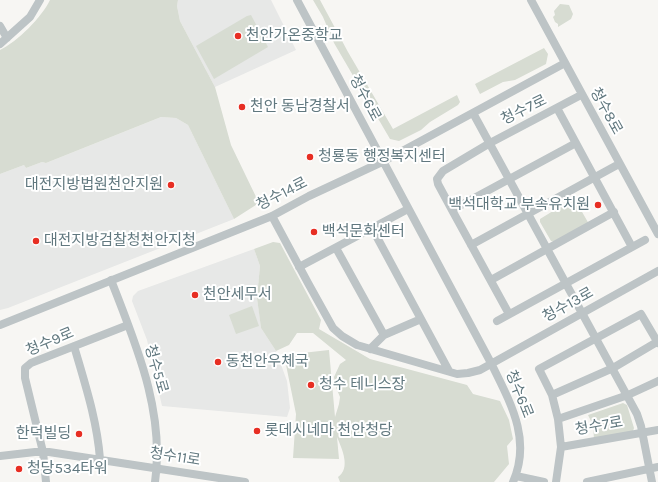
<!DOCTYPE html>
<meta charset="utf-8">
<style>
body{margin:0}
canvas{display:block;background:#f7f6f3}
</style>
<canvas width="658" height="482"></canvas>
<script>
const ctx = document.querySelector('canvas').getContext('2d');
ctx.lineJoin = 'round';
function fillPath(path, color) { ctx.fillStyle = color; ctx.fill(path, 'evenodd'); }
function stroke(path, color, width, dash) { ctx.strokeStyle = color; ctx.lineWidth = width; ctx.lineCap = dash ? 'butt' : 'round'; ctx.setLineDash(dash || []); ctx.stroke(path); }
function label(font, color, halo, rows, align = 'center') {
  ctx.font = font + ' Karla,"Noto Sans KR",sans-serif'; ctx.lineWidth = 4; ctx.setLineDash([]); ctx.textBaseline = 'middle'; ctx.strokeStyle = halo; ctx.fillStyle = color; for (const [text, x, y, turn = 0] of rows) {
    ctx.save(); ctx.translate(x, y); ctx.rotate((+turn || 0) * Math.PI / 180); ctx.textAlign = isNaN(turn) ? turn : align; if (halo) ctx.strokeText(text, 0, 0); ctx.fillText(text, 0, 0); ctx.restore();
  }
}
fillPath(new Path2D(`
 M178,0H271L296,50L215,87L180,21L177,6Z
 M161,117L176,118L188,125L234,219L8,308L0,310V174L24,165L26,168L42,162L46,163Z
 M254,249L260,266L257,298L260,320L261,328L276,351L287,381L290,408L287,417L162,406L147,340L132,301L133,296L138,291Z`), '#e7e8e7');
fillPath(new Path2D(`
 M50,0H178L177,6L180,21L215,87L231,145L259,203L234,219L188,125L176,118L161,117L46,163L42,162L26,168L24,165L0,174V50C17,42 42,17 50,0Z
 M313,0H320L348,52L393,129L457,95L460,102L458,105L430,122L421,130L399,141L390,139L334,43L323,17Z
 M560,4L569,5L573,14L571,19L558,27V24L555,22L553,17L555,15L554,11Z
 M251,15L268,47L214,79L196,46L247,16Z
 M544,48L548,54L546,64L515,80L503,82L480,94L475,84Z
 M574,198L589,224L555,242L551,241L540,222V219Z
 M273,242L280,243L321,320L319,329L370,359L467,385L473,394L500,401L509,420L513,439L507,446L509,464L494,482H340L338,477C351,468 342,449 337,437L339,459L293,458L296,414L284,355L329,350L335,417L339,404L340,397L335,385L334,377L340,364L346,360L313,333H297L289,345L276,351L261,328L257,298L260,266L254,249Z
 M252,306L259,326L236,334L229,315Z
 M623,403L627,405L634,428L633,431L594,439L593,425L588,415Z`), '#d7dcd2');
stroke(new Path2D(`
 M297,0L491,363C510,402 532,439 513,482
 M531,0L658,234
 M0,26L7,38
 M0,44L30,17L40,0
 M557,108L632,247
 M473,113L637,414L641,426L652,482
 M452,210L576,143
 M272,216L308,283L333,328L342,336L357,345L457,374L468,373L480,370L658,271
 M372,228L449,371
 M471,245L619,164
 M336,248L384,335
 M299,267L408,209
 M111,280C136,345 165,411 155,482
 M491,280L614,212
 M509,314L452,210L438,184L437,179L443,171L490,143L581,95
 M497,321L645,240
 M0,325L272,216L309,196L382,162L565,63
 M74,346C85,384 97,420 100,459
 M370,349L384,335L421,319
 M552,395L613,368L657,342
 M558,419L628,395L658,381
 M561,447L658,430
 M0,456L35,452H49L245,482
 M516,476L544,482
 M46,482L43,452L25,378V368L31,363L128,325
 M556,482L561,447L558,419L552,395L539,369L641,314L658,343
 M587,482L658,467`), '#bdc4c6', 8);
for (const [x, y, r, color] of [
 [238,36,4,"#e72e23"],
 [242,107,4,"#e72e23"],
 [310,157,4,"#e72e23"],
 [171,185,4,"#e72e23"],
 [598,205,4,"#e72e23"],
 [314,232,4,"#e72e23"],
 [36,241,4,"#e72e23"],
 [195,295,4,"#e72e23"],
 [218,362,4,"#e72e23"],
 [311,385,4,"#e72e23"],
 [257,431,4,"#e72e23"],
 [79,434,4,"#e72e23"],
 [19,469,4,"#e72e23"]
]) { const dot = new Path2D(); dot.arc(x, y, r, 0, 2 * Math.PI); ctx.fillStyle = color; ctx.fill(dot); stroke(dot, '#fff', 1.5); }
label('15px', '#61787f', '#fff', [
 ["천안가온중학교",246,36],
 ["천안 동남경찰서",250,107],
 ["청룡동 행정복지센터",318,157],
 ["대전지방법원천안지원",163,185,"right"],
 ["백석대학교 부속유치원",590,205,"right"],
 ["백석문화센터",322,232],
 ["대전지방검찰청천안지청",44,241],
 ["천안세무서",203,295],
 ["동천안우체국",226,362],
 ["청수 테니스장",319,385],
 ["롯데시네마 천안청당",265,431],
 ["한덕빌딩",71,434,"right"],
 ["청당534타워",27,469]
], 'left');
label('15px', '#61787f', '#fff', [
 ["청수6로",365,98,62],
 ["청수7로",524,110,-26],
 ["청수8로",606,111,61],
 ["청수14로",282,194,-27],
 ["청수13로",568,305,-29],
 ["청수9로",50,342,-23],
 ["청수5로",156,369,74],
 ["청수6로",519,394,68],
 ["청수7로",599,426,-10],
 ["청수11로",175,457,9]
]);
</script>
